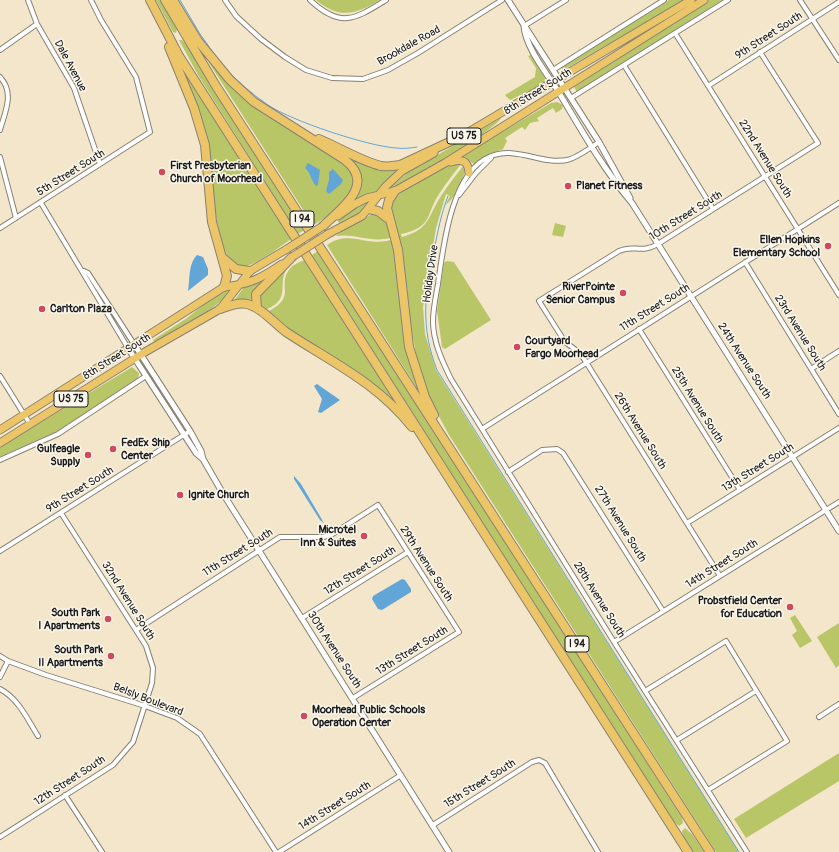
<!DOCTYPE html>
<style>
body{margin:0}
canvas{display:block;background:#f3e6cb}
</style>
<canvas width="839" height="852"></canvas>
<script>
const ctx = document.querySelector('canvas').getContext('2d');
ctx.lineJoin = 'round';
function fillPath(path, color) { ctx.fillStyle = color; ctx.fill(path, 'evenodd'); }
function stroke(path, color, width, dash) { ctx.strokeStyle = color; ctx.lineWidth = width; ctx.lineCap = dash ? 'butt' : 'round'; ctx.setLineDash(dash || []); ctx.stroke(path); }
function label(font, color, halo, rows, align = 'center') {
  ctx.font = font + ' Pangolin,sans-serif'; ctx.lineWidth = 3; ctx.setLineDash([]); ctx.textBaseline = 'middle'; ctx.strokeStyle = halo; ctx.fillStyle = color; for (const [text, x, y, turn = 0] of rows) {
    ctx.save(); ctx.translate(x, y); ctx.rotate((+turn || 0) * Math.PI / 180); ctx.textAlign = isNaN(turn) ? turn : align; if (halo) ctx.strokeText(text, 0, 0); ctx.fillText(text, 0, 0); ctx.restore();
  }
}
fillPath(new Path2D(`
 M156,0H160L177,29L176,33L173,32Z
 M316,0H380C356,14 340,20 316,0Z
 M669,0H685L563,70L561,67Z
 M709,0H722L577,92L574,87Z
 M179,40H182L187,45L306,229L298,234L198,75Z
 M531,55L545,78L544,84L510,100L505,95L535,77L536,68L528,56Z
 M207,57L227,81L344,162L354,174L352,192L331,214L315,224L309,219L206,58Z
 M186,75L291,239C281,246 252,268 241,267C215,262 214,189 211,169C209,154 206,139 203,124C198,107 191,91 184,76Z
 M557,102L563,105L562,109L556,113L553,108L537,118L539,121L530,123L525,130L522,127L505,138L507,141L503,149L489,154L475,165L466,158L460,157L551,103Z
 M501,118C499,127 401,188 390,188L408,172Z
 M326,144L372,166L401,168L391,176L378,191L356,199L355,196C371,167 348,159 326,144Z
 M462,163C454,173 446,183 439,194C425,216 433,227 401,234L402,237C430,229 427,218 441,196C448,185 456,175 464,165C468,176 454,200 445,205L450,196L446,194L436,228L423,307L425,334L436,370L739,852H716L449,435L429,398L417,360L409,316L400,240L390,211L392,201L406,188L450,164Z
 M371,200L359,213L339,223L338,221L351,209Z
 M372,214C384,215 389,225 392,234L422,396L327,245C349,229 365,247 391,240L390,238C370,243 355,233 336,236L344,229Z
 M555,223L566,226L563,237L552,235Z
 M319,250L682,818L683,823L679,826L674,822L312,255Z
 M305,260L400,409L366,379L293,332L263,310L259,303V293L289,266C275,282 293,298 267,309L269,311C297,296 277,287 289,270C292,265 299,262 305,260Z
 M447,261L454,262L491,320L445,349L442,347L437,311L444,263Z
 M263,281L252,295V302H233L244,287Z
 M228,290C226,306 170,333 154,342L153,340L187,318L212,298Z
 M132,367L139,373L138,380L58,431L0,457V447Z
 M795,615L812,641L800,648L792,635L797,631L790,618Z
 M839,623V665L836,668L817,637Z
 M839,753V781L746,838L734,819Z
 M685,828L692,834L704,852H693L683,836L682,831Z`), '#b8c668');
fillPath(new Path2D(`
 M308,163L320,170L318,185L316,186C311,181 311,173 305,168Z
 M333,169L343,180L341,184L329,194L326,191L329,180V172Z
 M197,255L203,257L208,269V275L188,291C190,280 188,264 197,255Z
 M317,384L340,400L321,413L318,412L322,399L314,386Z
 M294,476L301,484L324,523L320,520L294,479Z
 M402,579L405,580L411,589V592L382,610L378,609L372,599L373,596Z`), '#61a6d7');
stroke(new Path2D(`
 M180,0L200,34L217,58
 M224,67C237,81 252,94 268,105C292,121 367,146 396,148C403,149 411,148 417,147
 M448,196C441,214 438,231 434,250C425,294 420,326 437,370L739,852`), '#61a6d7', 1);
const minor = new Path2D(`
 M28,0L37,24L74,88L100,164
 M225,0L236,16L261,39L285,57L306,70L332,78L363,79L388,70L418,53L502,0
 M310,0C341,29 355,19 386,0
 M800,0L839,60
 M524,26L566,0
 M675,33L839,295
 M0,50L37,24
 M624,65L713,209
 M553,70L664,0
 M0,77C15,93 5,112 0,130
 M708,86L839,2
 M571,98L728,0
 M599,142C590,148 577,158 567,160C540,165 517,145 489,157C451,173 443,248 438,284C436,296 433,309 433,321C433,341 442,361 451,379L614,642L747,852
 M0,157L16,218
 M459,195L476,173L491,158
 M41,203L128,348
 M0,228L150,132L136,77L101,20L91,0
 M745,262L839,414
 M84,271L88,273L134,344
 M639,329L740,490
 M811,369L839,351
 M0,376L30,424
 M482,429L839,203
 M0,460L58,434L146,376
 M508,472L542,450L557,449L563,453L663,611
 M687,523L839,428
 M0,551L190,431
 M720,576L586,362L580,353L565,342L539,301L619,251C634,244 641,254 658,244L818,143L760,52
 M302,618L408,552
 M136,630L280,537H323L331,535L378,505L459,632L353,698
 M614,642L839,502
 M0,656L8,661L46,675L145,706L177,718L200,734L276,852
 M0,677L8,661
 M0,689C18,698 28,720 38,736
 M645,691L726,641L787,741L708,790
 M819,717L839,704
 M677,740L756,691
 M65,795L102,852
 M433,825L532,762L539,760L545,763L598,852
 M0,837L113,765L133,742L152,683L153,668L146,646L61,513
 M279,852L401,775`);
const tertiary = new Path2D(`
 M508,0L599,142L630,198
 M524,26C525,46 547,74 558,91C581,129 603,169 632,203L839,531
 M134,344L190,431L201,451L203,459L222,492L449,852
 M128,348L196,453L203,459`);
const primary = new Path2D(`
 M455,140L691,0
 M451,162C462,159 468,160 469,173
 M338,216L355,204L367,198L395,191L445,163L704,0
 M328,234L362,216L386,186L402,171L434,153
 M0,430L224,287C250,284 260,279 282,264
 M0,443L145,352L220,309L250,271L287,249`);
const motorway = new Path2D(`
 M150,0L179,56L688,852
 M165,0L216,86L710,852
 M173,0L198,41L230,80L254,102L345,160C376,184 342,208 323,226
 M169,47L194,108L205,145L212,222L227,276L224,287
 M319,139C338,147 361,161 381,166C387,167 394,166 400,165L460,137
 M395,191L389,200L387,208L398,250L409,347L425,397L434,415
 M369,209L378,211L390,220
 M223,258L236,269L250,271
 M257,308L256,294L292,257
 M220,309C228,306 239,302 247,304C262,308 274,323 286,332C333,363 376,382 412,427`);
stroke(minor, '#888174', 6);
stroke(tertiary, '#888174', 7);
stroke(primary, '#888174', 9);
stroke(motorway, '#888174', 10);
stroke(minor, '#fff', 4);
stroke(tertiary, '#fff', 5);
stroke(primary, '#edc569', 7);
stroke(motorway, '#edc569', 8);
const primaryBridge = new Path2D(`
 M287,249L323,226
 M292,257L328,234`);
stroke(primaryBridge, '#888174', 9, []);
stroke(primaryBridge, '#edc569', 7);
for (const [x, y, r, color] of [
 [162,172,4,"#d1495b"],
 [568,186,4,"#d1495b"],
 [828,246,4,"#d1495b"],
 [623,293,4,"#d1495b"],
 [42,309,4,"#d1495b"],
 [517,347,4,"#d1495b"],
 [113,449,4,"#d1495b"],
 [88,455,4,"#d1495b"],
 [180,495,4,"#d1495b"],
 [364,536,4,"#d1495b"],
 [790,607,4,"#d1495b"],
 [108,619,4,"#d1495b"],
 [111,656,4,"#d1495b"],
 [304,716,4,"#d1495b"]
]) { const dot = new Path2D(); dot.arc(x, y, r, 0, 2 * Math.PI); ctx.fillStyle = color; ctx.fill(dot); stroke(dot, '#fbf7ec', 1.5); }
for (const [x, y, w] of [
 [464,136,34],
 [302,219,24],
 [71,399,34],
 [577,644,24]
]) { const box = new Path2D(); box.roundRect(x - w / 2, y - 8, w, 16, 3); ctx.fillStyle = '#fbf7ec'; ctx.fill(box); stroke(box, '#1c1c1c', 1); }
label('bold 10px', '#1c1c1c', null, [
 ["US 75",464,136],
 ["I 94",302,219],
 ["US 75",71,399],
 ["I 94",577,644]
]);
label('11px', '#1c1c1c', '#fbf7ec', [
 ["9th Street South",769,36,-33],
 ["Brookdale Road",409,46,-29],
 ["Dale Avenue",70,66,62],
 ["8th Street South",538,92,-32],
 ["22nd Avenue South",765,159,58],
 ["5th Street South",71,173,-32],
 ["10th Street South",686,216,-32],
 ["Holiday Drive",431,274,-82],
 ["11th Street South",655,308,-32],
 ["23rd Avenue South",800,333,58],
 ["8th Street South",117,357,-32],
 ["24th Avenue South",744,361,57],
 ["25th Avenue South",697,405,58],
 ["26th Avenue South",640,431,58],
 ["13th Street South",758,468,-32],
 ["9th Street South",80,490,-32],
 ["27th Avenue South",620,524,58],
 ["11th Street South",238,553,-32],
 ["29th Avenue South",426,564,57],
 ["14th Street South",722,564,-32],
 ["12th Street South",360,571,-32],
 ["28th Avenue South",599,600,58],
 ["32nd Avenue South",128,601,58],
 ["30th Avenue South",334,650,57],
 ["13th Street South",412,651,-32],
 ["Belsly Boulevard",148,700,21],
 ["12th Street South",70,781,-33],
 ["15th Street South",480,784,-32],
 ["14th Street South",335,806,-32]
]);
label('bold 11px', '#1c1c1c', '#fbf7ec', [
 ["First Presbyterian",170,166],
 ["Church of Moorhead",170,179],
 ["Planet Fitness",576,186],
 ["Ellen Hopkins",820,240,"right"],
 ["Elementary School",820,253,"right"],
 ["RiverPointe",615,287,"right"],
 ["Senior Campus",615,300,"right"],
 ["Carlton Plaza",50,309],
 ["Courtyard",525,341],
 ["Fargo Moorhead",525,354],
 ["FedEx Ship",121,443],
 ["Center",121,456],
 ["Gulfeagle",80,449,"right"],
 ["Supply",80,462,"right"],
 ["Ignite Church",188,495],
 ["Microtel",356,530,"right"],
 ["Inn & Suites",356,543,"right"],
 ["Probstfield Center",782,601,"right"],
 ["for Education",782,614,"right"],
 ["South Park",100,613,"right"],
 ["I Apartments",100,626,"right"],
 ["South Park",103,650,"right"],
 ["II Apartments",103,663,"right"],
 ["Moorhead Public Schools",312,710],
 ["Operation Center",312,723]
], 'left');
</script>
